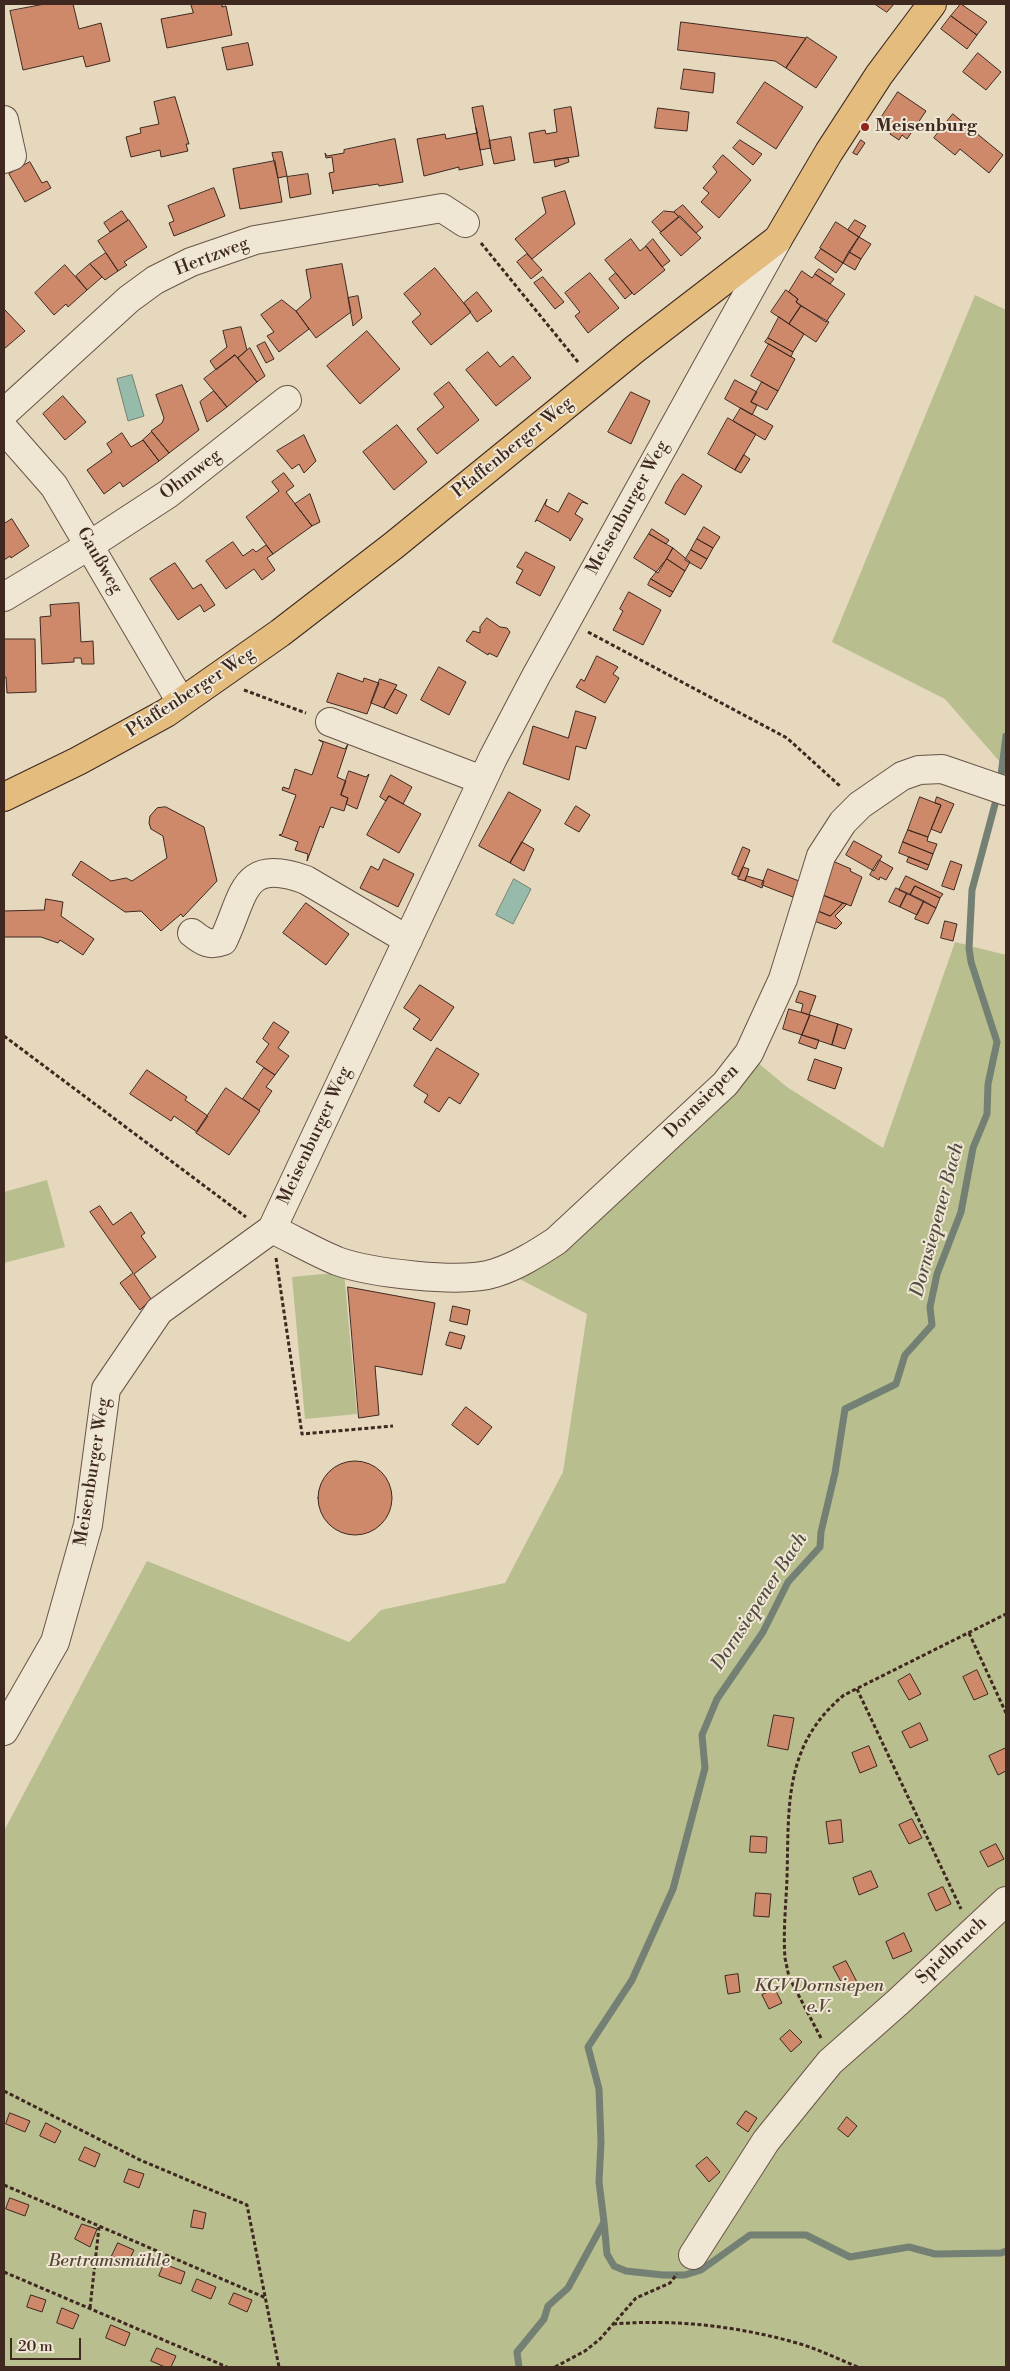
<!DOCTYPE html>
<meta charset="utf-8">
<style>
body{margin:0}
#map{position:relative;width:1010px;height:2371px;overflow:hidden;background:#e6d8bd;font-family:"Libre Bodoni",serif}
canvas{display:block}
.frame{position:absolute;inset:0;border:5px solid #3e2820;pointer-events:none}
.scale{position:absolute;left:10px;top:2338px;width:71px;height:22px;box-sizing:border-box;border:2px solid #3e2820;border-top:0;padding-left:6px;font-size:15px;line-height:18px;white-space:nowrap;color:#3e2820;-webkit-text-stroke:4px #efe6d4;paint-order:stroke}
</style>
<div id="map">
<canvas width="1010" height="2371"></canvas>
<div class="frame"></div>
<div class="scale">20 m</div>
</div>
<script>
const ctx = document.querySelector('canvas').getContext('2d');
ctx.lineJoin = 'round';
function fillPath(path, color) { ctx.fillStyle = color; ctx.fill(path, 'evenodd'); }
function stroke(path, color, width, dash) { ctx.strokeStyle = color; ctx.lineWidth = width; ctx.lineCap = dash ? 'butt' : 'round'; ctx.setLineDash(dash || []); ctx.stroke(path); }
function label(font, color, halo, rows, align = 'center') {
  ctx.font = font + ' "Libre Bodoni",serif'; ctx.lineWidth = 4; ctx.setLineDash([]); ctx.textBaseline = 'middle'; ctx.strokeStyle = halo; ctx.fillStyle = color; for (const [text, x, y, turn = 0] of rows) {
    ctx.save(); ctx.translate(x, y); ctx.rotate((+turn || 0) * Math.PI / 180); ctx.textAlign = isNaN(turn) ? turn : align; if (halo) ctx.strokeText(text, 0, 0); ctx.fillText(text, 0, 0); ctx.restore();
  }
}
fillPath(new Path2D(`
 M975,295L1006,310V769L945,699L832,642Z
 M955,942L1006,955V2367H4V1831L147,1561L349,1642L381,1610L505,1583L563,1472L587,1314L512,1275L757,1062L787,1087L883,1148Z
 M47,1180L65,1247L4,1263V1192Z
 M344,1272L357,1414L305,1419L292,1277Z`), '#b9be8e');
const water = new Path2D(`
 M132,375L144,416L128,421L117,379Z
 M514,879L531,889L513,924L496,915Z`);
fillPath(water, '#97bbab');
stroke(water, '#738073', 1);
stroke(new Path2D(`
 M1000,783L1006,736
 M604,2222L607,2254L614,2266L626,2271L663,2275H685L701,2270L750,2235H806L850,2257L909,2247L935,2254L1001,2253L1006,2251
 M519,2367L517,2352L544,2319L548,2306L568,2288L604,2222L599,2182L601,2142L599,2089L588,2047L632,1980L673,1889L705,1768L702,1735L717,1699L763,1632L788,1582L820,1547L821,1532L835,1473L845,1409L896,1384L905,1355L932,1325L930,1307L937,1274L961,1212L973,1148L987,1114L988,1084L997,1042L971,962L969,948L972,890L998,793`), '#738073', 7);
const building = new Path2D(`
 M45,4H73L79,29L101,23L110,61L86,67L83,56L23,70L10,11Z
 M191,4H222V7L226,6L232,35L167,48L161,19L193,13Z
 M875,4H894L887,12Z
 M961,4L987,22L977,35L951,16Z
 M951,16L977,35L967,49L941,29Z
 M681,22L806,38L786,68L775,61L678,50Z
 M807,37L837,57L816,88L786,68Z
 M248,43L253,65L227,70L222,48Z
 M978,53L1001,72L986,90L963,72Z
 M684,69L715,73L713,93L681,89Z
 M765,82L803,107L776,149L737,123Z
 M898,92L926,111L907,139L902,135L899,140L890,134L893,130L879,121Z
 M175,97L189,144H186L188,151L161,157L160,150L131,157L126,137L141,133L140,128L159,124L154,102Z
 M483,106L491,148L480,150L472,108Z
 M571,107L579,156L534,163L529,133L545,130L546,134L557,132L554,110Z
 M658,108L689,112L687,131L655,128Z
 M953,114L1003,155L989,173L960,149L955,155L934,138Z
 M476,128L483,165L459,170V167L424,176L417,139L445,134L446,139L477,133Z
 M511,137L515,160L494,164L489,141Z
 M395,139L403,182L379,186L378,184L333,191V194L329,173L334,172L332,157L326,158L325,153L327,156L344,153V150Z
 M740,140L762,154L753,165L733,148Z
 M861,140L865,143L857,155L853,153Z
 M282,152L287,176L278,178L272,153Z
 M723,155L751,180L719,218L701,202L709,193L703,188L717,172L713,167Z
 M568,158L569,162L555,167L554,160Z
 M275,161L282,202L240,209L233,169Z
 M30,162L42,183L47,181L51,188L25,202L9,174Z
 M308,174L311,194L290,198L287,177Z
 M214,188L225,216L174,236L169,223L174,221L168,206Z
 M565,191L575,224L532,259L515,239L546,213L542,198Z
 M683,205L703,227L696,233L674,212Z
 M122,211L128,220L110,232L104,223Z
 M664,211L674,212L679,217L661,232L652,222Z
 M680,216L701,238L681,256L660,233Z
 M129,220L147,247L124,262L127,265L118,271L98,241Z
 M855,220L866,226L859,237L848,230Z
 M836,222L859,237L843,263L820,248Z
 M859,237L871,244L861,259L849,252Z
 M631,239L640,251L646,246L665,270L634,295L605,260Z
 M653,239L670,261L662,267L646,246Z
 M821,249L843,263L836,273L815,258Z
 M849,252L861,259L855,270L843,263Z
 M106,253L118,271L105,280L90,264Z
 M527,254L542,270L531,279L517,262Z
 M90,264L102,277L87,290L76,276Z
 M342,264L351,312L316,338L296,311L311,298L306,270Z
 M65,265L87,290L68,307L66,304L54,315L35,293Z
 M435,268L471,312L431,345L412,322L421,314L404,294Z
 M819,269L834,279L830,284L815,274Z
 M802,271L812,278L815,274L845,294L826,322L796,302L798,299L789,292Z
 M590,273L619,308L588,333L575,316L580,312L565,293Z
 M616,273L632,293L625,299L609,279Z
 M543,277L564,302L555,309L534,283Z
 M786,290L798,299L796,302L801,306L789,324L771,312Z
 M477,292L492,311L477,322L464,303Z
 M358,296L362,318L353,326L348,298Z
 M282,300L296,311L309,329L279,352L267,336L274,332L261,315Z
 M801,306L829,322L816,342L789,324Z
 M4,309L25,331L4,349Z
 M779,317L804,334L793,352L768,338Z
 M241,327L247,350L238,358L235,355L216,370L210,361L227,347L223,331Z
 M367,331L400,369L360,404L327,366Z
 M768,338L793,352L791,357L765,342Z
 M265,342L274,359L266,363L257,346Z
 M769,344L795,359L778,391L751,376Z
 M250,348L265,376L257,382L238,358Z
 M488,352L500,367L513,356L531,378L496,406L466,370Z
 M235,355L257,382L227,407L204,379Z
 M735,380L757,392L751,402L757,405L752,415L725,399Z
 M449,382L479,420L437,454L417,429L444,407L434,394Z
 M762,382L778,391L767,410L751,402Z
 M182,385L199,430L169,453L151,431L162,423L164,418L156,395Z
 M214,391L227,407L207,422L200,402Z
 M631,392L650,401L631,444L608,432Z
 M63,396L86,422L65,440L43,414Z
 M741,408L773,426L765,440L733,421Z
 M728,418L756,434L735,470L708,454Z
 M397,425L427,462L394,490L363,452Z
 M152,432L169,453L159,461L143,440Z
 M122,433L131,447L143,440L159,461L123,487L120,482L104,494L87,470L112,452L107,444Z
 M304,435L316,461L304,473L299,464L292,469L277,451Z
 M744,455L750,459L741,473L735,470Z
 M284,473L294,486L286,492L312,526L273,554L246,517L279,491L272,482Z
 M683,474L702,486L685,515L665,503L675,484Z
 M569,493L588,504L582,502L575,514L583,519L570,541V539L537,520L535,522L547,499L545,505L558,512Z
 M310,494L320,522L312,526L295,504Z
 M12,519L29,546L11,558L10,556L4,560V524Z
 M704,527L720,537L713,548L697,539Z
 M652,529L669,540L666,544L649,534Z
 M649,534L673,548L658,573L634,558Z
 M697,539L713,548L707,559L691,550Z
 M233,542L243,556L253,549L256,552L266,545L273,554L267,558L275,570L262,580L254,569L226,589L206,561Z
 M673,548L690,562L685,571L667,559Z
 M691,550L707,559L701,569L685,560Z
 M526,552L555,567L540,596L516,583L523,570L517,567Z
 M667,559L685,571L673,592L651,579Z
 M175,563L193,589L201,584L215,605L204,612L200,605L178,620L150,579Z
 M651,579L673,592L670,597L648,585Z
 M629,592L661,610L643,645L613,630L623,611L620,609Z
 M79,603L81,642L93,641L94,664H82L81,658H74V662L42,664L40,617L51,616L50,605Z
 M487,618L500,627L507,628L510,632L497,657L489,653L488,655L466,641L473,631L480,633V627Z
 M4,639H35L36,692L7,693L6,677H4Z
 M597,656L618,667L613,674L619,678L605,703L576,687L581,679L584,681Z
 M439,667L466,682L449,715L421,700Z
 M338,673L363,682L364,678L379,683L367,714L327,702Z
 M380,679L397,685L384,708L371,703Z
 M395,689L407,695L397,714L384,708Z
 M576,711L596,717L586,749L576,746L569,780L523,764L533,726L568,738Z
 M319,740L345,749L348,744L337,777L346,781L341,795L348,798L344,811L331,807L323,828L320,826L307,861L308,854L295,850L298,842L279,835L282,834L296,795L282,790L283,787L289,789L295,769L312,775L323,743Z
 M349,771L366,777L369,774L357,809L346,804L348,798L341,795Z
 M391,775L412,787L403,804L389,796L386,801L380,797Z
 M509,792L541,810L510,863L479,846Z
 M389,796L421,814L399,853L367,835Z
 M920,797L941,805L928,837L908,830Z
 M937,797L954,804L941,833L931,829L941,805L935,803Z
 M576,806L590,815L579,832L565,824Z
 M166,807L204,827L217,881L183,917L181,914L161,931L141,911L125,912L72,875L81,861L111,881L126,878L132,881L167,858L163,836L151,829L149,823L150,816L157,808Z
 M908,830L928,837L927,841L937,844L933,854L903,842Z
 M854,841L882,856L874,871L846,855Z
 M522,842L534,849L524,871L510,863Z
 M903,842L933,854L929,865L899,853Z
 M743,847L750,850L739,877L732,874Z
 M909,857L929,865L927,870L907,862Z
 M384,859L414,874L398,907L360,888L371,866L378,870Z
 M828,859L851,869L850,871L862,877L851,906L817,893Z
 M879,860L893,868L886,880L880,877L879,880L870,875Z
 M951,861L962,865L954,890L942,886Z
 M743,867L749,869L745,881L738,879Z
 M768,869L799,881L793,897L762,885Z
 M747,876L764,881L762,888L745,881Z
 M906,876L943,894L940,898L915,886L910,895L899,890Z
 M915,886L940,898L936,908L910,895Z
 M896,888L907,893L900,907L889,902Z
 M907,893L924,901L917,915L900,907Z
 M823,895L843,903L830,916L818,911Z
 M46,899L63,902L61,916L94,939L83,955L60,940L58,943L41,937H4V911L44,910Z
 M924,901L936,908L928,924L915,919Z
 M306,903L349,934L326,965L283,933Z
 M843,903L847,904L835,916L842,923L836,929L814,921L818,911L830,916Z
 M945,921L957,924L953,941L941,938Z
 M420,985L454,1007L431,1041L413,1029L420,1019L404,1008Z
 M800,991L816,996L809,1015L801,1012L803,1004L796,1002Z
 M789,1009L810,1015L802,1035L783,1029Z
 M810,1015L838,1024L832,1045L802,1035Z
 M274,1022L289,1032L278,1048L289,1056L275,1075L256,1062L269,1044L263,1039Z
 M838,1024L852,1029L845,1049L832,1045Z
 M802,1035L819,1040L816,1049L799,1043Z
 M437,1048L479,1074L460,1104L449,1097L439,1112L424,1102L428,1095L414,1086Z
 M815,1059L842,1068L835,1089L808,1080Z
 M264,1068L275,1075L266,1087L272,1091L259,1110L243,1099Z
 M147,1070L187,1097L185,1100L208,1116L197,1132L174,1116L171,1121L130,1094Z
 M226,1088L260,1111L229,1155L196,1133Z
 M100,1206L113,1225L131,1212L145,1233L141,1236L156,1257L134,1274L151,1299L140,1310L120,1283L133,1273L90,1212Z
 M348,1287L435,1303L422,1375L375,1366L379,1415L359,1418Z
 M453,1306L470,1310L467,1325L450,1321Z
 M450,1332L465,1336L461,1349L446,1345Z
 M466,1407L492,1427L478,1445L452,1425Z
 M318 1498a37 37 0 1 1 74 0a37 37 0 1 1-74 0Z
 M977,1670L988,1694L974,1700L963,1677Z
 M910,1674L921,1694L909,1700L898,1681Z
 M774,1715L794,1718L788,1750L768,1746Z
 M920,1723L928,1740L910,1748L902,1732Z
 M869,1746L877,1766L860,1773L852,1753Z
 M1006,1748V1771L998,1775L989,1756Z
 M912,1819L922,1838L909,1844L899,1825Z
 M841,1820L843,1842L829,1844L826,1822Z
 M751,1836L767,1837L766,1853L750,1852Z
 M996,1844L1004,1859L988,1867L980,1852Z
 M871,1871L878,1887L859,1895L853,1878Z
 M943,1887L951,1904L936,1911L928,1894Z
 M756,1893L771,1894L769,1917L754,1916Z
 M904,1933L912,1951L893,1959L886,1942Z
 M846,1961L857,1982L845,1989L833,1967Z
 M738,1974L740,1992L728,1994L725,1976Z
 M775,1989L782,2003L769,2009L762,1995Z
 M790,2030L802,2042L791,2052L780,2039Z
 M746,2111L757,2118L748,2132L737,2124Z
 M10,2113L30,2121L25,2132L6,2124Z
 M847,2117L857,2126L848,2137L838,2129Z
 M46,2123L61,2131L55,2143L40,2136Z
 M85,2147L100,2154L95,2167L79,2160Z
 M707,2157L720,2172L709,2182L696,2166Z
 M129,2169L144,2174L139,2188L124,2182Z
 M10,2198L29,2205L25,2216L6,2209Z
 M194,2210L206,2213L203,2229L191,2227Z
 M82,2224L97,2229L90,2247L75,2239Z
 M118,2243L134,2250L127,2265L111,2258Z
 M164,2264L185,2272L181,2284L159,2276Z
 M197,2279L216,2287L211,2299L192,2291Z
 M234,2293L252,2300L247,2312L229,2304Z
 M31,2295L46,2300L42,2312L27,2307Z
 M62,2308L79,2315L73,2329L57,2323Z
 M111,2325L130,2333L125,2346L106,2338Z
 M157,2348L176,2356L171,2367H165L151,2361Z`);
fillPath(building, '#ce896b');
stroke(building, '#3e2820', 1);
const minor = new Path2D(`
 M4,120L12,156L4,159
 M4,413L129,299L155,280L191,262L255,240L442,208L465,223
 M4,429L54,486L181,702
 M4,597L90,545L168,494L287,400
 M330,722L482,780
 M192,933C203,942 210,946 223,941C245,896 241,856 306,880L408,940
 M272,1229C293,1239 315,1252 337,1261C370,1273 462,1284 495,1273C517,1266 536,1254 556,1241L725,1084L749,1053L783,979L821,856L843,822L860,805L902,776L919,770L942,769L1006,791
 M4,1731L55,1642L88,1525L106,1389L159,1311L272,1229L493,758L536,676L778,239
 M693,2255L766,2141L830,2062L898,2002L1006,1901`);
const major = new Path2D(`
 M4,797L78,761L166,713L280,633L393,546L635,349L778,239L829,152L879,75L932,4`);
stroke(minor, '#685447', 30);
stroke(major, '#3e2820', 30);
stroke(new Path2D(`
 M481,243L578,362
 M588,632L787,738L841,787
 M244,690L306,713
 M4,1036L246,1217
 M276,1258L302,1434L393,1426
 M969,1633L1006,1713
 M857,1689L961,1909
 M821,2038L789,1977L785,1958C783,1932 786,1904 787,1878C789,1807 783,1745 844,1695L1006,1614
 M4,2091L140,2160L247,2205L279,2367
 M4,2185L266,2298
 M4,2272L227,2367
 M90,2308L99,2227
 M613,2324C675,2319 737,2326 797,2343C818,2349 838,2359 858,2367
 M555,2367L585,2351L600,2339L636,2298L670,2283L677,2274`), '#3e2820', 3, [4, 2.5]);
stroke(minor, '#efe6d4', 28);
stroke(major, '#e3bc7e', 28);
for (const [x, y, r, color] of [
 [865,127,5,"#8f2418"]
]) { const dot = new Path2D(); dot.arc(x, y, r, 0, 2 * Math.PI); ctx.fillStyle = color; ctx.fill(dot); stroke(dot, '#efe6d4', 2); }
label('bold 18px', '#3e2820', '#efe6d4', [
 ["Meisenburg",875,127]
], 'left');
label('18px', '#3e2820', '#efe6d4', [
 ["Hertzweg",212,257,-21],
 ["Pfaffenberger Weg",513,448,-39],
 ["Ohmweg",191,475,-37],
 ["Meisenburger Weg",628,508,-61],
 ["Gaußweg",99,561,60],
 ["Pfaffenberger Weg",191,693,-33],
 ["Dornsiepen",702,1102,-45],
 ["Meisenburger Weg",315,1136,-65],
 ["Meisenburger Weg",93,1472,-81],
 ["Spielbruch",952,1951,-43]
]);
label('italic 18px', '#574636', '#efe6d4', [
 ["KGV Dornsiepen",819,1987],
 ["e.V.",819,2008],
 ["Bertramsmühle",109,2262]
]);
label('italic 19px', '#544d43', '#efe6d4', [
 ["Dornsiepener Bach",938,1220,-75],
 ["Dornsiepener Bach",760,1602,-57]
]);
</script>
